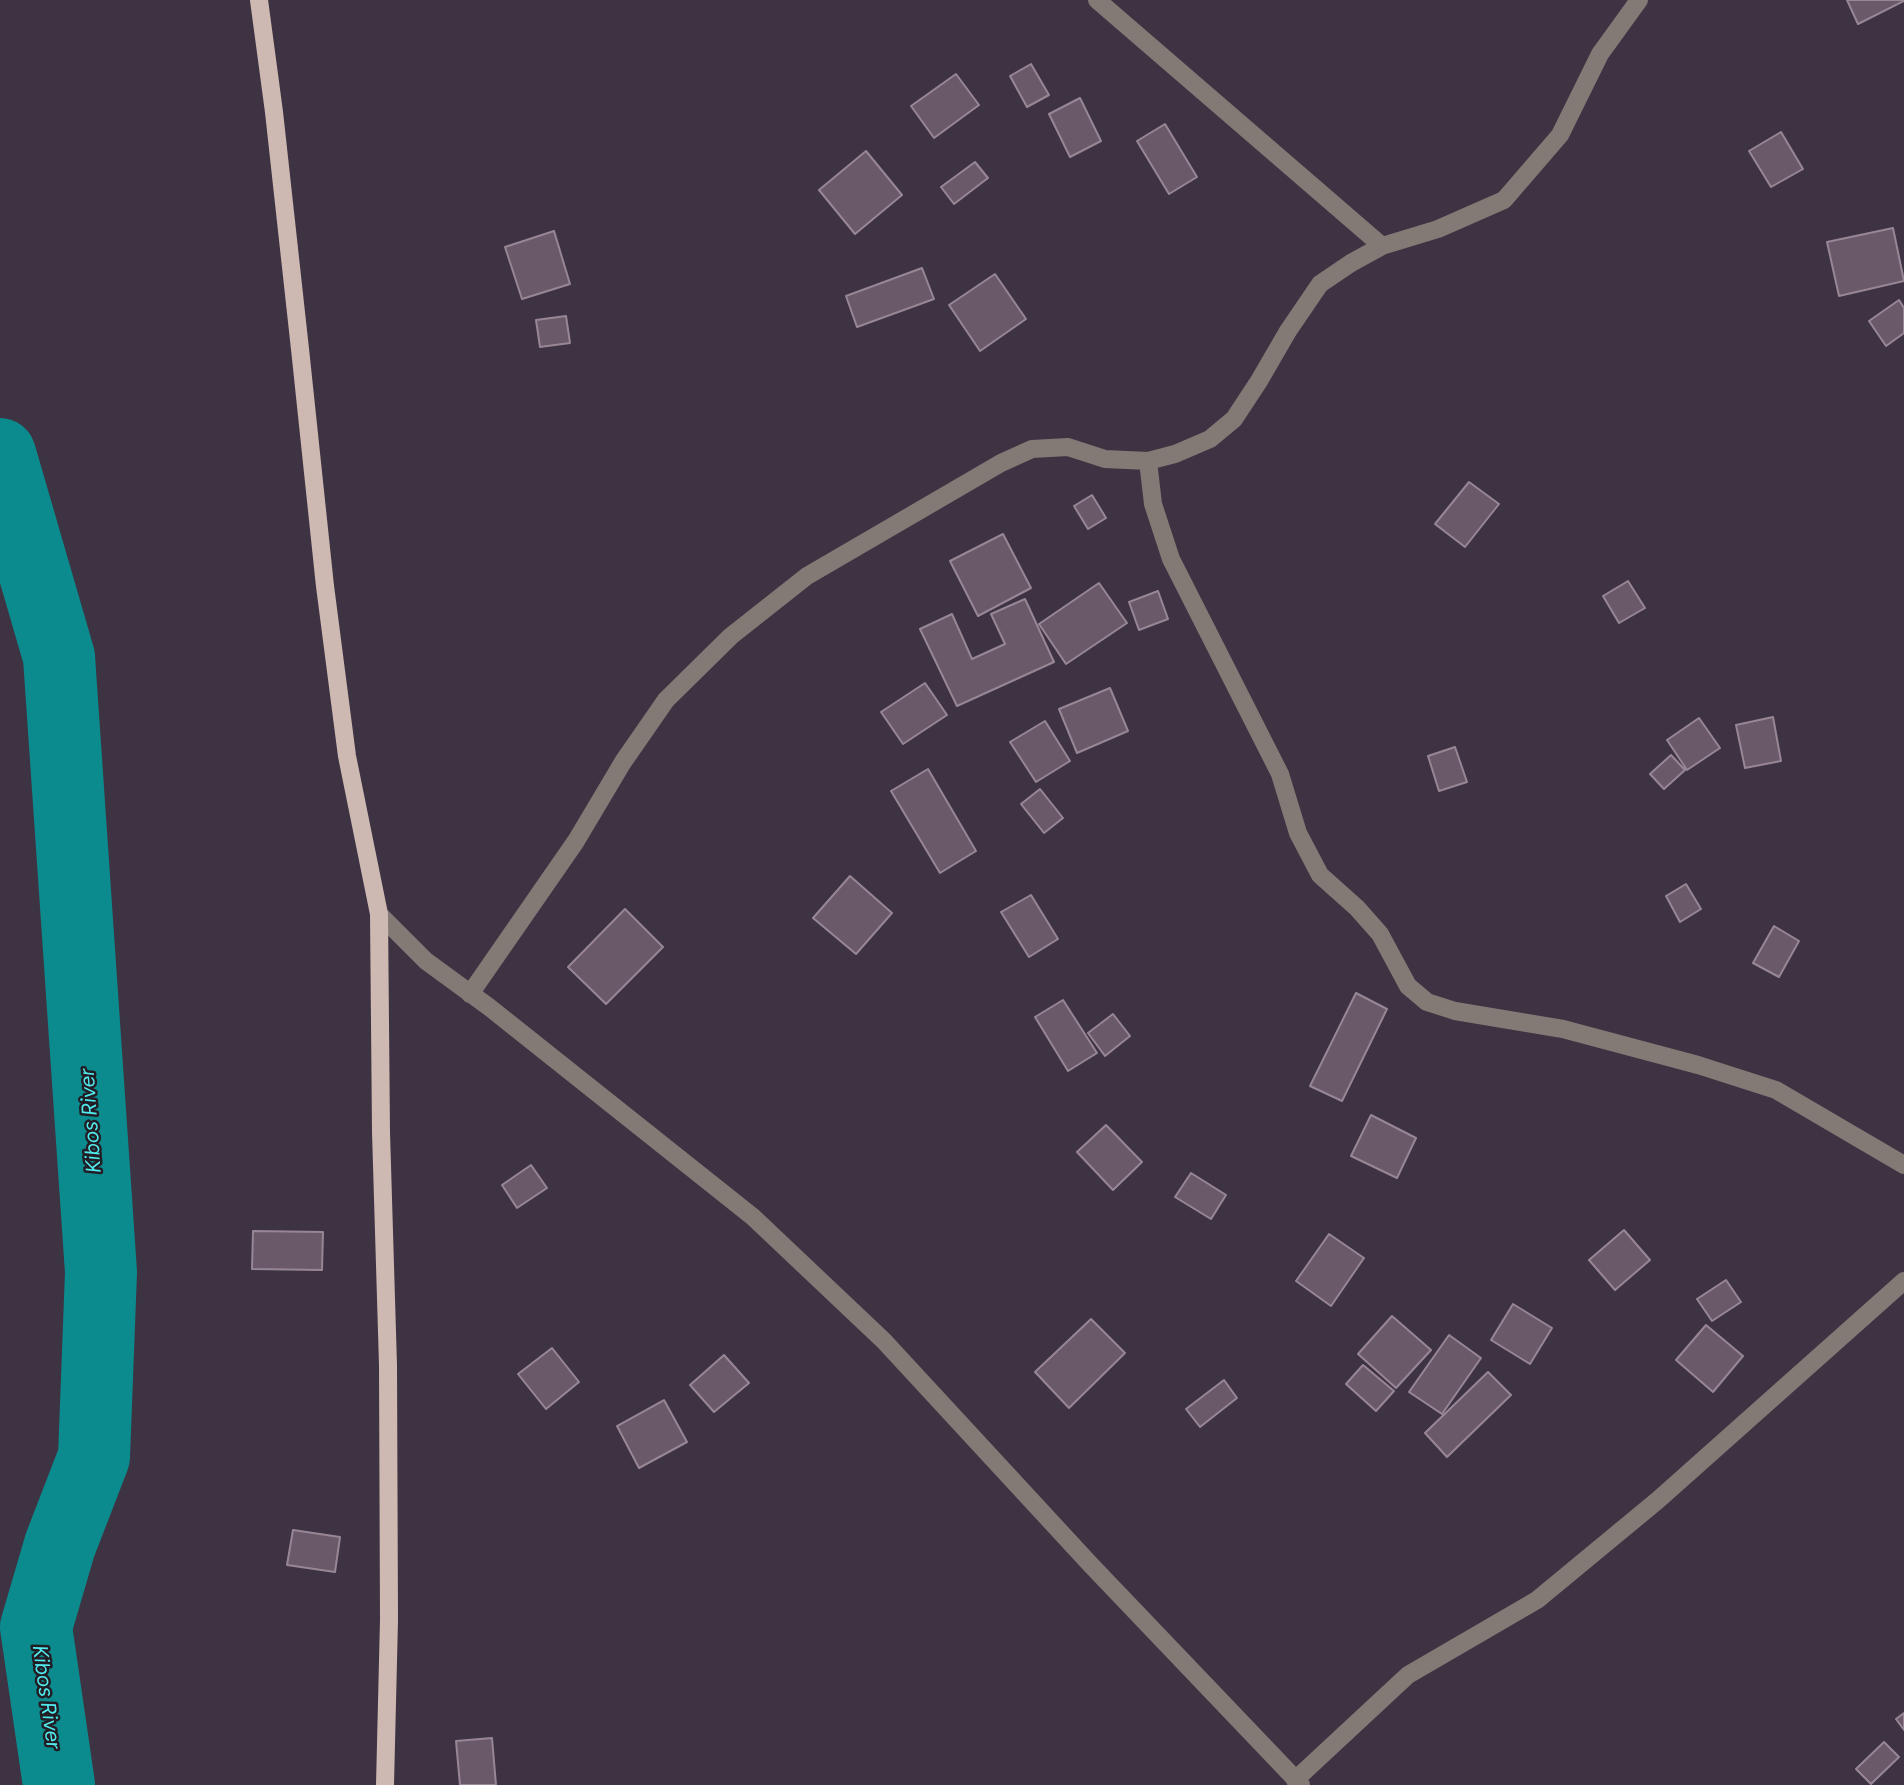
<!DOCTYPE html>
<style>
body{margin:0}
canvas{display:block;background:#3d3343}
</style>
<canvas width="1904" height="1785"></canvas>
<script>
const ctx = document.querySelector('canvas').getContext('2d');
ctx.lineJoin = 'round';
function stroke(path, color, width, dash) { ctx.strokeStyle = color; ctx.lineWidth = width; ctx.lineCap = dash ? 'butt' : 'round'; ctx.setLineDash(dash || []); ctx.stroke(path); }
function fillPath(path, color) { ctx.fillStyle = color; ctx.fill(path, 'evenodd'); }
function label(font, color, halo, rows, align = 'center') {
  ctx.font = font + ' Figtree,sans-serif'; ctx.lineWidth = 5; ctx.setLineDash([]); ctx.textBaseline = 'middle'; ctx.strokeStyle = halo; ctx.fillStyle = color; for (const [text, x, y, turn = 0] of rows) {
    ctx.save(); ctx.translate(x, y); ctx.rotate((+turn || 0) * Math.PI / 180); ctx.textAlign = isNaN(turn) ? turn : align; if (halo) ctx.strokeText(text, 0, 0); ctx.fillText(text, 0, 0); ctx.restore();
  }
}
stroke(new Path2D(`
 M0,454L59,657L101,1272L94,1457L60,1545L36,1627L59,1785`), '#0b8b8d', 72);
const building = new Path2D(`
 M1847,0H1904V1L1858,24Z
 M1031,64L1049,95L1027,107L1010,76Z
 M956,74L979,105L934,138L911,106Z
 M1080,98L1101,141L1070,157L1049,114Z
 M1165,124L1197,177L1169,194L1137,141Z
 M1781,132L1803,169L1771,187L1749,151Z
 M866,151L902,195L855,234L819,190Z
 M975,162L988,178L954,204L941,187Z
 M1893,228L1904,281L1839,296L1827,242Z
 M554,231L570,284L522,299L505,247Z
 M922,268L934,299L857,327L846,296Z
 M995,274L1026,319L980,351L949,305Z
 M1899,300L1904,308V333L1886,346L1869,321Z
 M566,316L570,343L540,347L536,320Z
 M1469,482L1499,504L1465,547L1435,524Z
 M1092,495L1106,518L1088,529L1074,506Z
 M1003,534L1031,588L978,616L950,561Z
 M1628,581L1645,608L1619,623L1603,596Z
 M1099,583L1127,623L1066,664L1039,624Z
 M1158,591L1168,619L1139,630L1129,602Z
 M1025,599L1054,662L957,706L920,629L952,614L972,659L1005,644L991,614Z
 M925,683L947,715L903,744L881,712Z
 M1110,688L1128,731L1077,753L1059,709Z
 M1773,717L1781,761L1745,768L1736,725Z
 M1699,718L1720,748L1687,770L1667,740Z
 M1045,721L1070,761L1036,782L1010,742Z
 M1455,747L1467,782L1439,791L1428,756Z
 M1671,755L1685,770L1664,789L1650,774Z
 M928,769L976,851L940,873L891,791Z
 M1040,789L1063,818L1044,833L1021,804Z
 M850,876L892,913L856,954L813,918Z
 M1686,884L1701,909L1680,922L1666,896Z
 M1031,895L1058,939L1029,957L1001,912Z
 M625,909L663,947L606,1004L568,967Z
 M1774,926L1799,941L1779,977L1753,963Z
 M1356,993L1387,1009L1342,1101L1310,1086Z
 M1063,1000L1097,1053L1068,1071L1035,1017Z
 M1113,1014L1130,1036L1105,1056L1088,1033Z
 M1371,1115L1416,1138L1397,1178L1351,1156Z
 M1106,1125L1142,1162L1113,1190L1077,1152Z
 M531,1165L547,1188L517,1208L502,1185Z
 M1191,1173L1226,1195L1211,1219L1175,1197Z
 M1624,1230L1650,1260L1615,1290L1589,1260Z
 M253,1231L323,1232L322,1270L252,1269Z
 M1329,1234L1364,1258L1331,1306L1296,1281Z
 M1726,1280L1741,1302L1712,1321L1697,1299Z
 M1513,1304L1552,1328L1530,1364L1491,1340Z
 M1392,1316L1431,1350L1396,1388L1358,1354Z
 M1091,1319L1125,1353L1069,1408L1035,1372Z
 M1706,1325L1743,1356L1713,1392L1676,1360Z
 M1449,1335L1481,1358L1442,1414L1409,1392Z
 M552,1348L579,1382L546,1409L518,1374Z
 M724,1355L749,1383L714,1412L690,1385Z
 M1363,1365L1394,1391L1376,1411L1346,1384Z
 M1488,1372L1511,1395L1447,1457L1425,1433Z
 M1224,1380L1237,1398L1200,1427L1186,1409Z
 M664,1400L687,1442L639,1468L617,1426Z
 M293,1530L340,1537L335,1572L287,1565Z
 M1904,1713V1730L1896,1719Z
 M492,1738L496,1785H460L456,1741Z
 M1884,1742L1899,1757L1871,1784L1856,1769Z`);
fillPath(building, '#6a5968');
stroke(building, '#988695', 2);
stroke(new Path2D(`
 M1097,0L1382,246
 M1148,461L1153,504L1171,559L1280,774L1298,833L1320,875L1357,908L1380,934L1408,986L1427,1002L1455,1011L1563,1029L1698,1065L1776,1090L1904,1165
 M379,914L426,961L489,1007L753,1217L884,1341L1090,1564L1301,1785
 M470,994L576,841L623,762L666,700L731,636L807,576L1001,463L1032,449L1068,447L1105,459L1148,461L1175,454L1210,439L1234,419L1259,381L1288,331L1320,284L1351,263L1382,246L1438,229L1504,200L1560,135L1600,54L1639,0
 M1295,1780L1408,1675L1537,1600L1658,1500L1904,1281`), '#837975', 18);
stroke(new Path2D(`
 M259,0L274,112L300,349L325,586L347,756L379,914L381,1132L388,1365L389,1620L385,1785`), '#cdb9b1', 18);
label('italic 21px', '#51ebee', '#221d24', [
 ["Kibos River",91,1121,-94],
 ["Kibos River",46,1697,82]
]);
</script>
